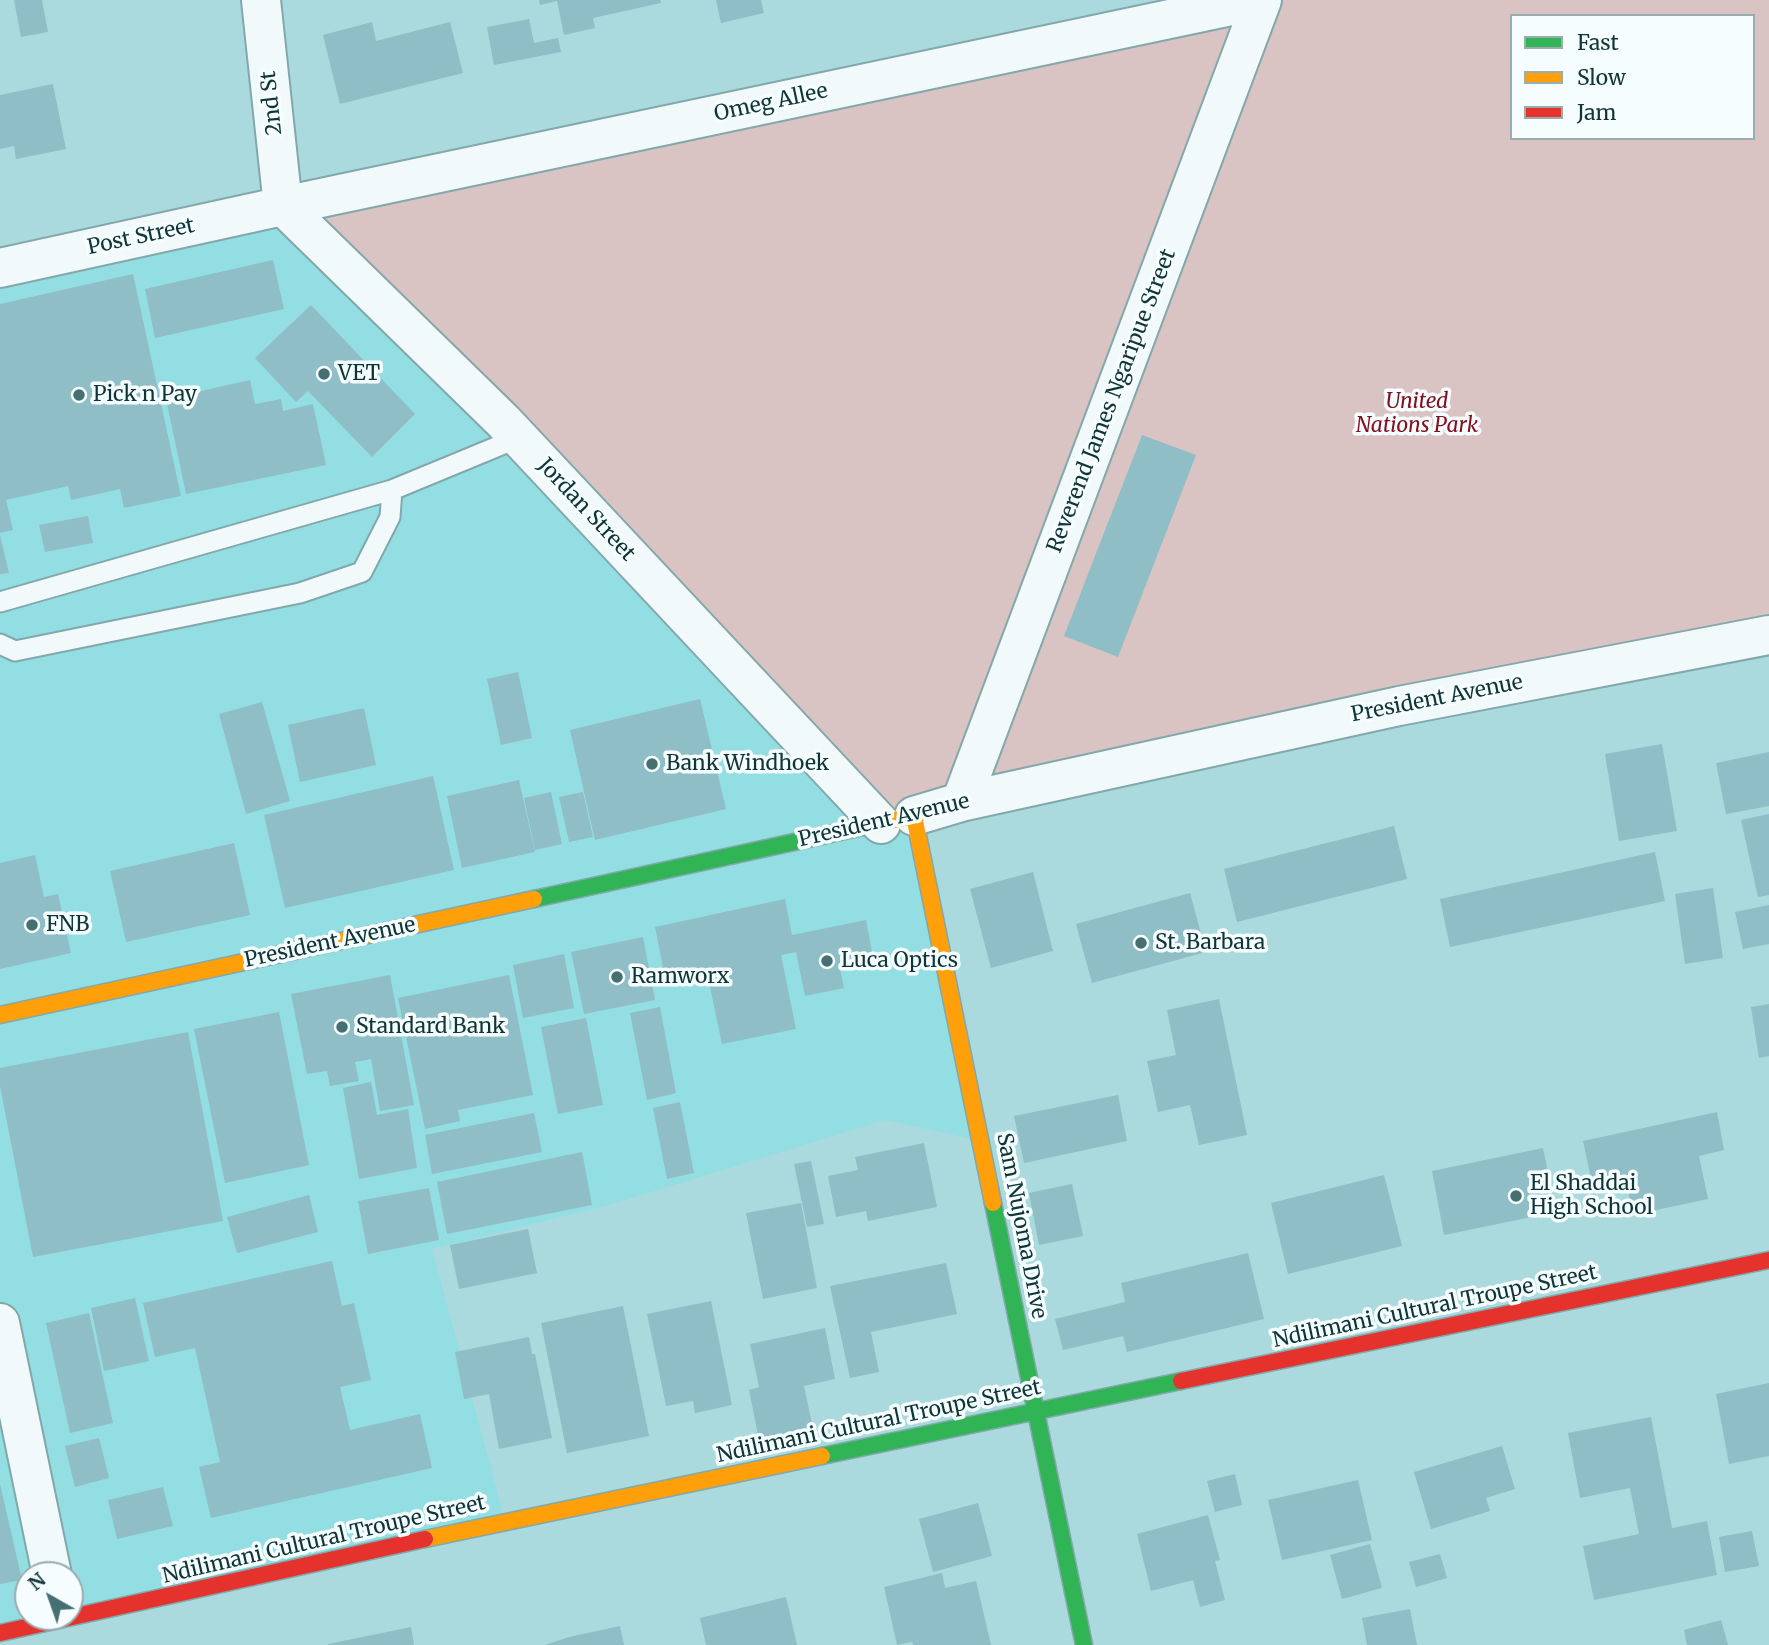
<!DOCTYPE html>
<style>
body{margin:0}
#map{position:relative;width:1769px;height:1645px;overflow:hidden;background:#aadadd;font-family:Merriweather,serif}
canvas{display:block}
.legend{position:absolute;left:1510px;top:14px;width:245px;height:126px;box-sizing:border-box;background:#f6fdfe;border:2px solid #9aadae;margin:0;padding:9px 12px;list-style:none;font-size:21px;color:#0f3537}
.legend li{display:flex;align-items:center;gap:14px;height:35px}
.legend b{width:35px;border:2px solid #9aadae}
.north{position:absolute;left:14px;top:1561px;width:70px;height:70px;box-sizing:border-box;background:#f6fdfe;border:2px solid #9aadae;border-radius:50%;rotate:320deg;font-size:19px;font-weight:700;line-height:28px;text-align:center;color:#0f3537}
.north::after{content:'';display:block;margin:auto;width:24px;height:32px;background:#456f71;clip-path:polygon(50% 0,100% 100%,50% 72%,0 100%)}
</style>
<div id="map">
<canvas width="1769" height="1645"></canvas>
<ul class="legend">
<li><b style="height:9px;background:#30b455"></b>Fast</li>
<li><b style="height:9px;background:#ff9f0a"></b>Slow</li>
<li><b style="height:9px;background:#e5322d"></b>Jam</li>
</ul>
<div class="north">N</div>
</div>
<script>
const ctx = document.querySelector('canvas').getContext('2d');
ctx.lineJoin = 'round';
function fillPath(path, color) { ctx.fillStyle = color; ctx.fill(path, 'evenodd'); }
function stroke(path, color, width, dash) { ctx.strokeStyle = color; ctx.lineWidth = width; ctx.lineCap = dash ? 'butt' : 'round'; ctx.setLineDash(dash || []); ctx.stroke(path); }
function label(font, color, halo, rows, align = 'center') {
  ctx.font = font + ' Merriweather,serif'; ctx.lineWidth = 7; ctx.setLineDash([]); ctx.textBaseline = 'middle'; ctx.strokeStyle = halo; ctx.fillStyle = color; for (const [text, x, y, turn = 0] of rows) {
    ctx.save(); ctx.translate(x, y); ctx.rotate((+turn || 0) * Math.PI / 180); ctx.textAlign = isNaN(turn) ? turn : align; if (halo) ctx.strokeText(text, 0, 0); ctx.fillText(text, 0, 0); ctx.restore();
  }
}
fillPath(new Path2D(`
 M283,206L914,816L982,1141L885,1120L609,1205L432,1249L505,1521L0,1633V268ZM28,1575H70V1617H28Z`), '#92dee3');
fillPath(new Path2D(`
 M1260,0H1769V637L881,824L283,206ZM1512,16H1753V138H1512Z`), '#d9c3c3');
fillPath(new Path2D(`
 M14,0H42L48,32L21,37Z
 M539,0H660L661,3L593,18L595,28L564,35L557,1L540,5Z
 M716,0H761L764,13L721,23Z
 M529,19L534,43L558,38L561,52L494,65L487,27Z
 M372,22L376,41L450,22L463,73L340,104L323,35Z
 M53,84L66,149L16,159L14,146L0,149V95Z
 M273,260L284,309L155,338L145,289Z
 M133,274L181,496L124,508L120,489L71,500L68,486L6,500L13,530L0,533V304Z
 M311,305L415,414L372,457L308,391L296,402L255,358Z
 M250,380L255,404L281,399L283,411L313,404L326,465L186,494L166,399Z
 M1142,435L1196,455L1118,657L1064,636Z
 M88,516L93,543L45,552L39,525Z
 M0,535L9,573L0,574Z
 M518,672L532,738L501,745L487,679Z
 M700,699L726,809L595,840L570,730Z
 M262,702L290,801L246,814L219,714Z
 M364,708L376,765L300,782L288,725Z
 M1662,744L1677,831L1619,841L1605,754Z
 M1769,752V806L1726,814L1716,763Z
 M433,776L454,870L285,908L264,815Z
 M519,780L535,852L462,868L447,796Z
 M551,792L562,844L535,850L524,798Z
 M583,792L593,837L569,842L559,797Z
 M1769,814V895L1758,897L1741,820Z
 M1394,826L1407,879L1237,922L1224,869Z
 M234,843L250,915L126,942L110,871Z
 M1655,852L1665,901L1450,947L1440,899Z
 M35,855L44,897L58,894L71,953L0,969V863Z
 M1033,872L1053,951L991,968L970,889Z
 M1713,888L1723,958L1685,964L1675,894Z
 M1190,893L1206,952L1092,983L1076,924Z
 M785,899L792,935L866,920L873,957L839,964L844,988L805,996L796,952L781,955L796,1029L722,1044L706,968L665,977L655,927Z
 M1769,905V944L1743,949L1735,912Z
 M643,937L655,1000L584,1014L571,952Z
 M564,954L574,1008L523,1018L513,965Z
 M390,975L414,1105L380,1111L371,1059L355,1062L359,1081L330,1086L327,1071L307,1074L291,994Z
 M509,975L533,1095L458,1110L460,1121L425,1129L398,998Z
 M1219,999L1247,1135L1199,1145L1190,1105L1158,1112L1147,1061L1176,1055L1167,1010Z
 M1769,1004V1056L1759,1058L1751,1007Z
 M660,1007L676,1093L647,1100L630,1013Z
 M279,1012L309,1165L225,1183L194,1029Z
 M586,1018L603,1105L558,1114L541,1027Z
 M188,1032L223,1221L33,1257L0,1086V1068Z
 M371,1082L377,1115L408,1109L417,1168L359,1179L343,1088Z
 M1118,1095L1127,1141L1024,1163L1014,1116Z
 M680,1102L694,1173L667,1179L653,1108Z
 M1717,1112L1724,1150L1699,1156L1708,1199L1633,1215L1626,1181L1593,1188L1583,1141Z
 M534,1113L542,1152L432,1174L425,1135Z
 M924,1143L937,1207L868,1221L866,1211L836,1217L828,1176L858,1170L855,1157Z
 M1543,1148L1556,1212L1444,1235L1432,1171Z
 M582,1152L592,1205L447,1234L437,1182Z
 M811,1161L824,1224L807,1227L794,1164Z
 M1384,1175L1402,1246L1288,1274L1271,1203Z
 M1072,1184L1083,1236L1039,1245L1029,1193Z
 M429,1188L439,1240L368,1254L358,1201Z
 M309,1195L318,1232L237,1253L227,1217Z
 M801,1203L817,1288L763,1299L746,1213Z
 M528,1229L537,1273L459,1289L450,1245Z
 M1248,1253L1264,1319L1127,1352L1123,1336L1063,1350L1055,1319L1125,1302L1121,1283Z
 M332,1261L342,1306L354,1303L371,1380L340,1387L350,1430L420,1414L432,1468L211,1518L199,1467L220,1462L195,1348L155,1357L143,1303Z
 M946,1263L957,1314L871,1332L879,1372L850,1378L830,1286Z
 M135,1298L149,1361L104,1371L91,1308Z
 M711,1301L732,1405L695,1413L693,1401L666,1406L647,1314Z
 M623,1306L649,1436L567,1453L541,1323Z
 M89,1313L113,1423L70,1433L46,1323Z
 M825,1328L835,1379L804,1386L813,1429L759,1440L749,1390L759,1387L750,1344Z
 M529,1337L532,1354H535L552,1438L499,1449L489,1394L464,1399L455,1352Z
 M1769,1383V1456L1729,1464L1716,1394Z
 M1651,1417L1672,1528L1707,1521L1717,1575L1594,1600L1583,1546L1639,1534L1630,1488L1580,1498L1568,1433Z
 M99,1438L109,1478L75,1487L65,1446Z
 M1502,1446L1515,1489L1486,1498L1490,1511L1431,1529L1414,1472Z
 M1235,1474L1242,1505L1215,1512L1207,1481Z
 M1358,1480L1372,1540L1282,1560L1268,1500Z
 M0,1484L22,1580L0,1584Z
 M163,1487L173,1526L117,1539L108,1500Z
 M978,1503L992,1556L933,1572L919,1519Z
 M1208,1515L1220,1560L1215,1561L1225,1600L1200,1607L1193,1580L1151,1591L1137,1534Z
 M1752,1531L1759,1566L1725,1572L1719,1537Z
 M1370,1544L1382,1588L1342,1599L1330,1555Z
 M1440,1554L1447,1578L1416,1587L1409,1562Z
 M942,1573L945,1588L976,1581L991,1645H913L912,1642L897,1645L884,1587Z
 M786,1597L797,1645H706L700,1618Z
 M1410,1609L1417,1645H1367L1362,1618Z
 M1721,1620L1728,1645H1687L1684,1630Z
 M620,1626L624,1645H545L569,1637Z
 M411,1627L414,1645H328V1644Z`), '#8fbec6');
const lane = new Path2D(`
 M0,602L392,490L518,438
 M0,644L15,651L300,593L362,572L390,517L392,490`);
const street = new Path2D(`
 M261,0L283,206
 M283,206L504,422L881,824
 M0,268L283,206L1260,0
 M961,802L1262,0
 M914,816L961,802L1399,706L1769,635
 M0,1323L52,1575`);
const fast = new Path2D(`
 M534,899L890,821
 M993,1203L1084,1645
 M822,1456L1181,1381`);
const slow = new Path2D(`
 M890,821L914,816L993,1203
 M0,1015L534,899
 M425,1539L822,1456`);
const jam = new Path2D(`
 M1181,1381L1769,1260
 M0,1633L425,1539`);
stroke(lane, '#82a8ab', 23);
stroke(street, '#82a8ab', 42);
stroke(fast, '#82a8ab', 19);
stroke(slow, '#82a8ab', 19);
stroke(jam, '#82a8ab', 19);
stroke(lane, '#f2f9fa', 19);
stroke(street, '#f2f9fa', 38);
stroke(fast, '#30b455', 16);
stroke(slow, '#ff9f0a', 16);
stroke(jam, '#e5322d', 16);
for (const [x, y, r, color] of [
 [324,374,7,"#456f71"],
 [79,395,7,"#456f71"],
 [652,764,7,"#456f71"],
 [32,925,7,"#456f71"],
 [1141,943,7,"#456f71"],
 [827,961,7,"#456f71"],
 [617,977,7,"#456f71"],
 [342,1027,7,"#456f71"],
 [1516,1196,7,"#456f71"]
]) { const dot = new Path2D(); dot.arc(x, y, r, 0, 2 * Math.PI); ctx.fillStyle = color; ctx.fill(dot); stroke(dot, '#f6fdfe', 2.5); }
label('21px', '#0f3537', '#f6fdfe', [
 ["2nd St",272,103,-96],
 ["Omeg Allee",771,103,-12],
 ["Post Street",141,237,-12],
 ["Reverend James Ngaripue Street",1112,401,-69],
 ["Jordan Street",586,510,47],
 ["President Avenue",1437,699,-11],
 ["President Avenue",884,821,-13],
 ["President Avenue",330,943,-12],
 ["Sam Nujoma Drive",1021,1226,79],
 ["Ndilimani Cultural Troupe Street",1435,1307,-12],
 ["Ndilimani Cultural Troupe Street",879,1422,-12],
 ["Ndilimani Cultural Troupe Street",324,1540,-13]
]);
label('21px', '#0f3537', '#f6fdfe', [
 ["VET",338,374],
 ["Pick n Pay",93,395],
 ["Bank Windhoek",666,764],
 ["FNB",46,925],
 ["St. Barbara",1155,943],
 ["Luca Optics",841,961],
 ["Ramworx",631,977],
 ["Standard Bank",356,1027],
 ["El Shaddai",1530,1184],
 ["High School",1530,1208]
], 'left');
label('italic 21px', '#851120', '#f6fdfe', [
 ["United",1417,402],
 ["Nations Park",1417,426]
]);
</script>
